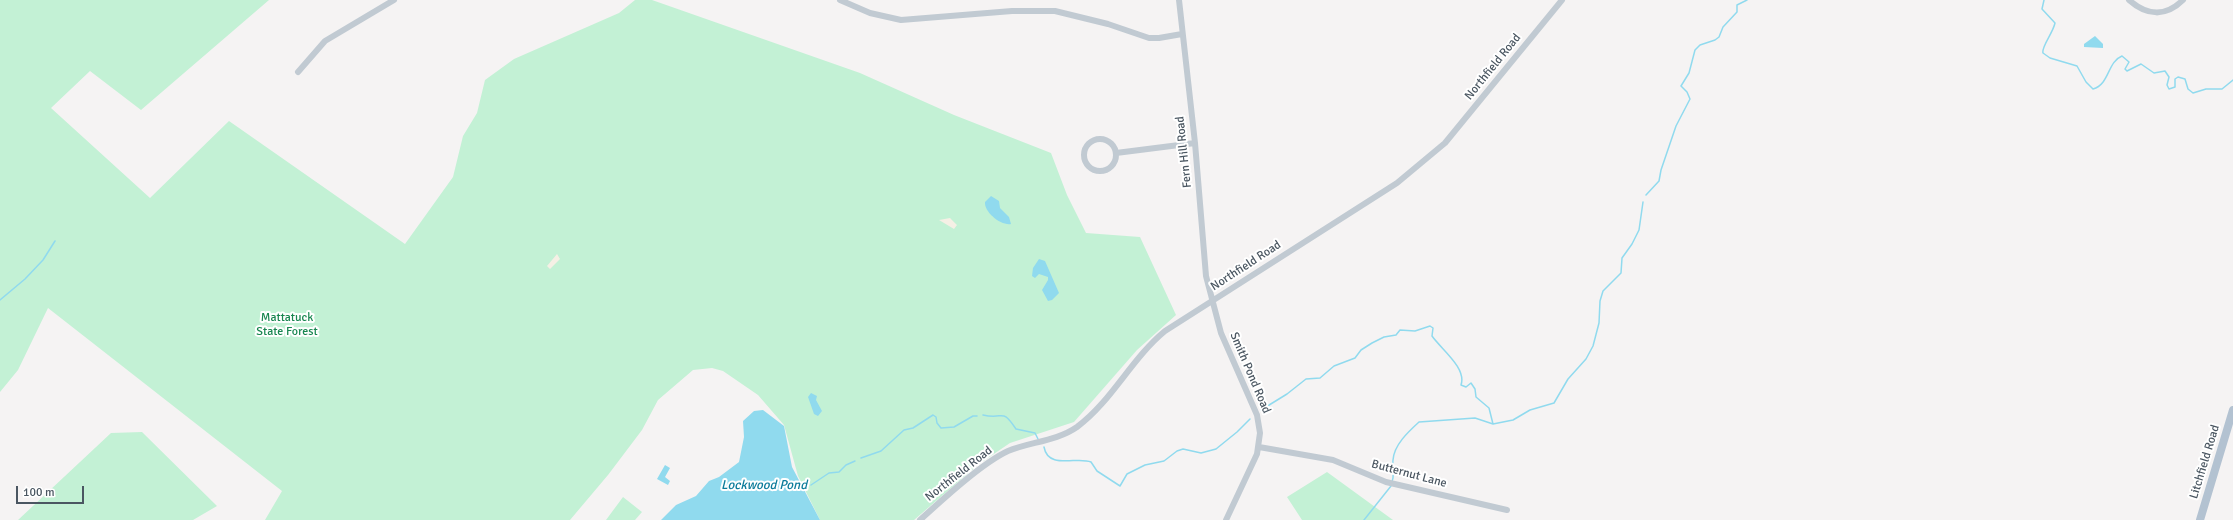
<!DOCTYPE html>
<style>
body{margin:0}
#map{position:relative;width:2233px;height:520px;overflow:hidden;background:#f5f3f3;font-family:Signika,sans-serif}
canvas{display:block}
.scale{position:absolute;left:16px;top:486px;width:68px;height:18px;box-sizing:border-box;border:2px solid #4a5661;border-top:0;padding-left:5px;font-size:12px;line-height:14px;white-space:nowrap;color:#4a5661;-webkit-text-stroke:3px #fff;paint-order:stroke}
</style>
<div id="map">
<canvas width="2233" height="520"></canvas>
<div class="scale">100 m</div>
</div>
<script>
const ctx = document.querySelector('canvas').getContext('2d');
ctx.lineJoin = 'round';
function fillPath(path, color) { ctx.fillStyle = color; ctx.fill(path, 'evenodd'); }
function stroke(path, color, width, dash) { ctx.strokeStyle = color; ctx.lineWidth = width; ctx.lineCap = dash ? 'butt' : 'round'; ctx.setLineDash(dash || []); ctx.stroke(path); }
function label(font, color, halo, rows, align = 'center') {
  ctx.font = font + ' Signika,sans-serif'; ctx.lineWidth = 4; ctx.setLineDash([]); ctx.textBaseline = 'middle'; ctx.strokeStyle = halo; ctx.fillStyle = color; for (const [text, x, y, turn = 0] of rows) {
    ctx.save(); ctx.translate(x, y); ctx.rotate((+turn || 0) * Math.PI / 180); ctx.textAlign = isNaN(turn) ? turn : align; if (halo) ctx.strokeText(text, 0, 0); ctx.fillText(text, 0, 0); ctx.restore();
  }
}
fillPath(new Path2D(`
 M0,0H269L141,110L90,71L51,108L150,198L229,121L405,244L453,177L463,136L477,113L485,80L514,59L619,13L635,0H652L860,73L954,115L1051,153L1067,195L1086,233L1140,237L1176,315L1137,350L1074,422L1010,443L979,464L914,520H820L798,476L784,425L758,395L723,371L712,368L693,370L658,400L642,430L608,475L570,520H265L282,491L48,308L18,370L0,392Z
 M142,432L217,506L193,520H18L111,433Z
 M1327,472L1393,520H1302L1287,497Z
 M623,497L642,512L635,520H606Z`), '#c3f1d5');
fillPath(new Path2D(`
 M950,218L957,225L954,229L939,220Z
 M557,254L560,259L550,269L547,266Z`), '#f5f0e5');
fillPath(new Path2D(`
 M2095,36L2103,44V48L2084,47V44Z
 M991,196L999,201L1000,208L1009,217L1011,224C1001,226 984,212 985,202Z
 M1039,259L1045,261L1059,293L1052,300L1048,301L1042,290L1048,280V277L1039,274L1035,278L1032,276L1033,268Z
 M811,393L817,396L816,400L822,411L818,416L814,414L808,397Z
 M763,410L784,426L792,467L820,520H661L676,505L696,496L709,481L719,477L739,462L744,437L743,421L754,411Z
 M665,465L670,468L665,477L670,481L668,485L657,479Z`), '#90daee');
stroke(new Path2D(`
 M2044,0L2042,9L2055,23C2053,33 2041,47 2043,53L2050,58L2077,66L2086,82L2093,89C2110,84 2107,62 2122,56L2129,62L2125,69L2127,71L2141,64L2154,73L2165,71L2169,77L2167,85L2169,89L2175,87V79L2178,77L2185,79L2188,89L2193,93L2206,89H2222L2233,80
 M1646,195L1659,181L1661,170L1676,126L1690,99L1687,92L1681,86L1689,73L1695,50L1700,45L1715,40L1719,37L1723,27L1737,12V5L1747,0
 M0,300L25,279L43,260L55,241
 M1261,410L1287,394L1306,379L1320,378L1334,366L1355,358L1361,350L1372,343L1384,337L1396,335L1400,330L1415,331L1430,326L1433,328L1432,336C1441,349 1467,368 1461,385L1466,387L1471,383L1475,389L1476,397L1489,408L1493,424
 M983,415C1005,420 1001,407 1016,429L1035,433L1038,439
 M1044,447C1048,470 1078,456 1091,462L1097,471L1120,486L1127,474L1145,465L1164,461L1177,451L1183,449L1201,453L1216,449L1237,432L1250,419
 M861,458L881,451L904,430L913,428L933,415L936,417L937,423L941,428L954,427L973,416H977
 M1392,482C1395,474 1392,468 1393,460C1394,445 1408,432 1419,422L1475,418L1493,424L1513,420L1530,410L1554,403L1568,379L1586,359L1593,346L1599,323L1600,301L1603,291L1621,273L1622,258L1632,244L1639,230L1643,202
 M811,485L829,473L839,472L846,465L855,461
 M804,490L806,488
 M1364,520L1391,486`), '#90daee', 1.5);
stroke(new Path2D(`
 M840,0L870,13L901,20L1012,11H1055L1108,24L1149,38H1159L1182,34
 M1179,0L1195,143L1206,276L1221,333L1257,415L1260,433L1257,454L1226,520
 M2129,0C2147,16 2166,17 2183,0
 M298,72L325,41L394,0
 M1084 155a16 16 0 1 1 32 0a16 16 0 1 1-32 0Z
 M1116,153L1195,143
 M1259,447L1333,460L1386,482L1507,510
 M920,520C942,500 982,463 1008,451C1030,442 1057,441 1077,427C1112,401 1131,359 1165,331L1397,183L1445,143L1562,0`), '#c1cad2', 6);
stroke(new Path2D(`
 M2200,520L2233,410`), '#b3c2d1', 8);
label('12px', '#4a5661', '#fff', [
 ["Northfield Road",1493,67,-51],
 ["Fern Hill Road",1184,152,-96],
 ["Northfield Road",1246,266,-33],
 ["Smith Pond Road",1250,373,67],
 ["Litchfield Road",2205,462,-73],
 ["Northfield Road",959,474,-38],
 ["Butternut Lane",1409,474,15]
]);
label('12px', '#17864f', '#fff', [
 ["Mattatuck",287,318],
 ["State Forest",287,332]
]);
label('italic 13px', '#0c7c9b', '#fff', [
 ["Lockwood Pond",764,486]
]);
</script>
